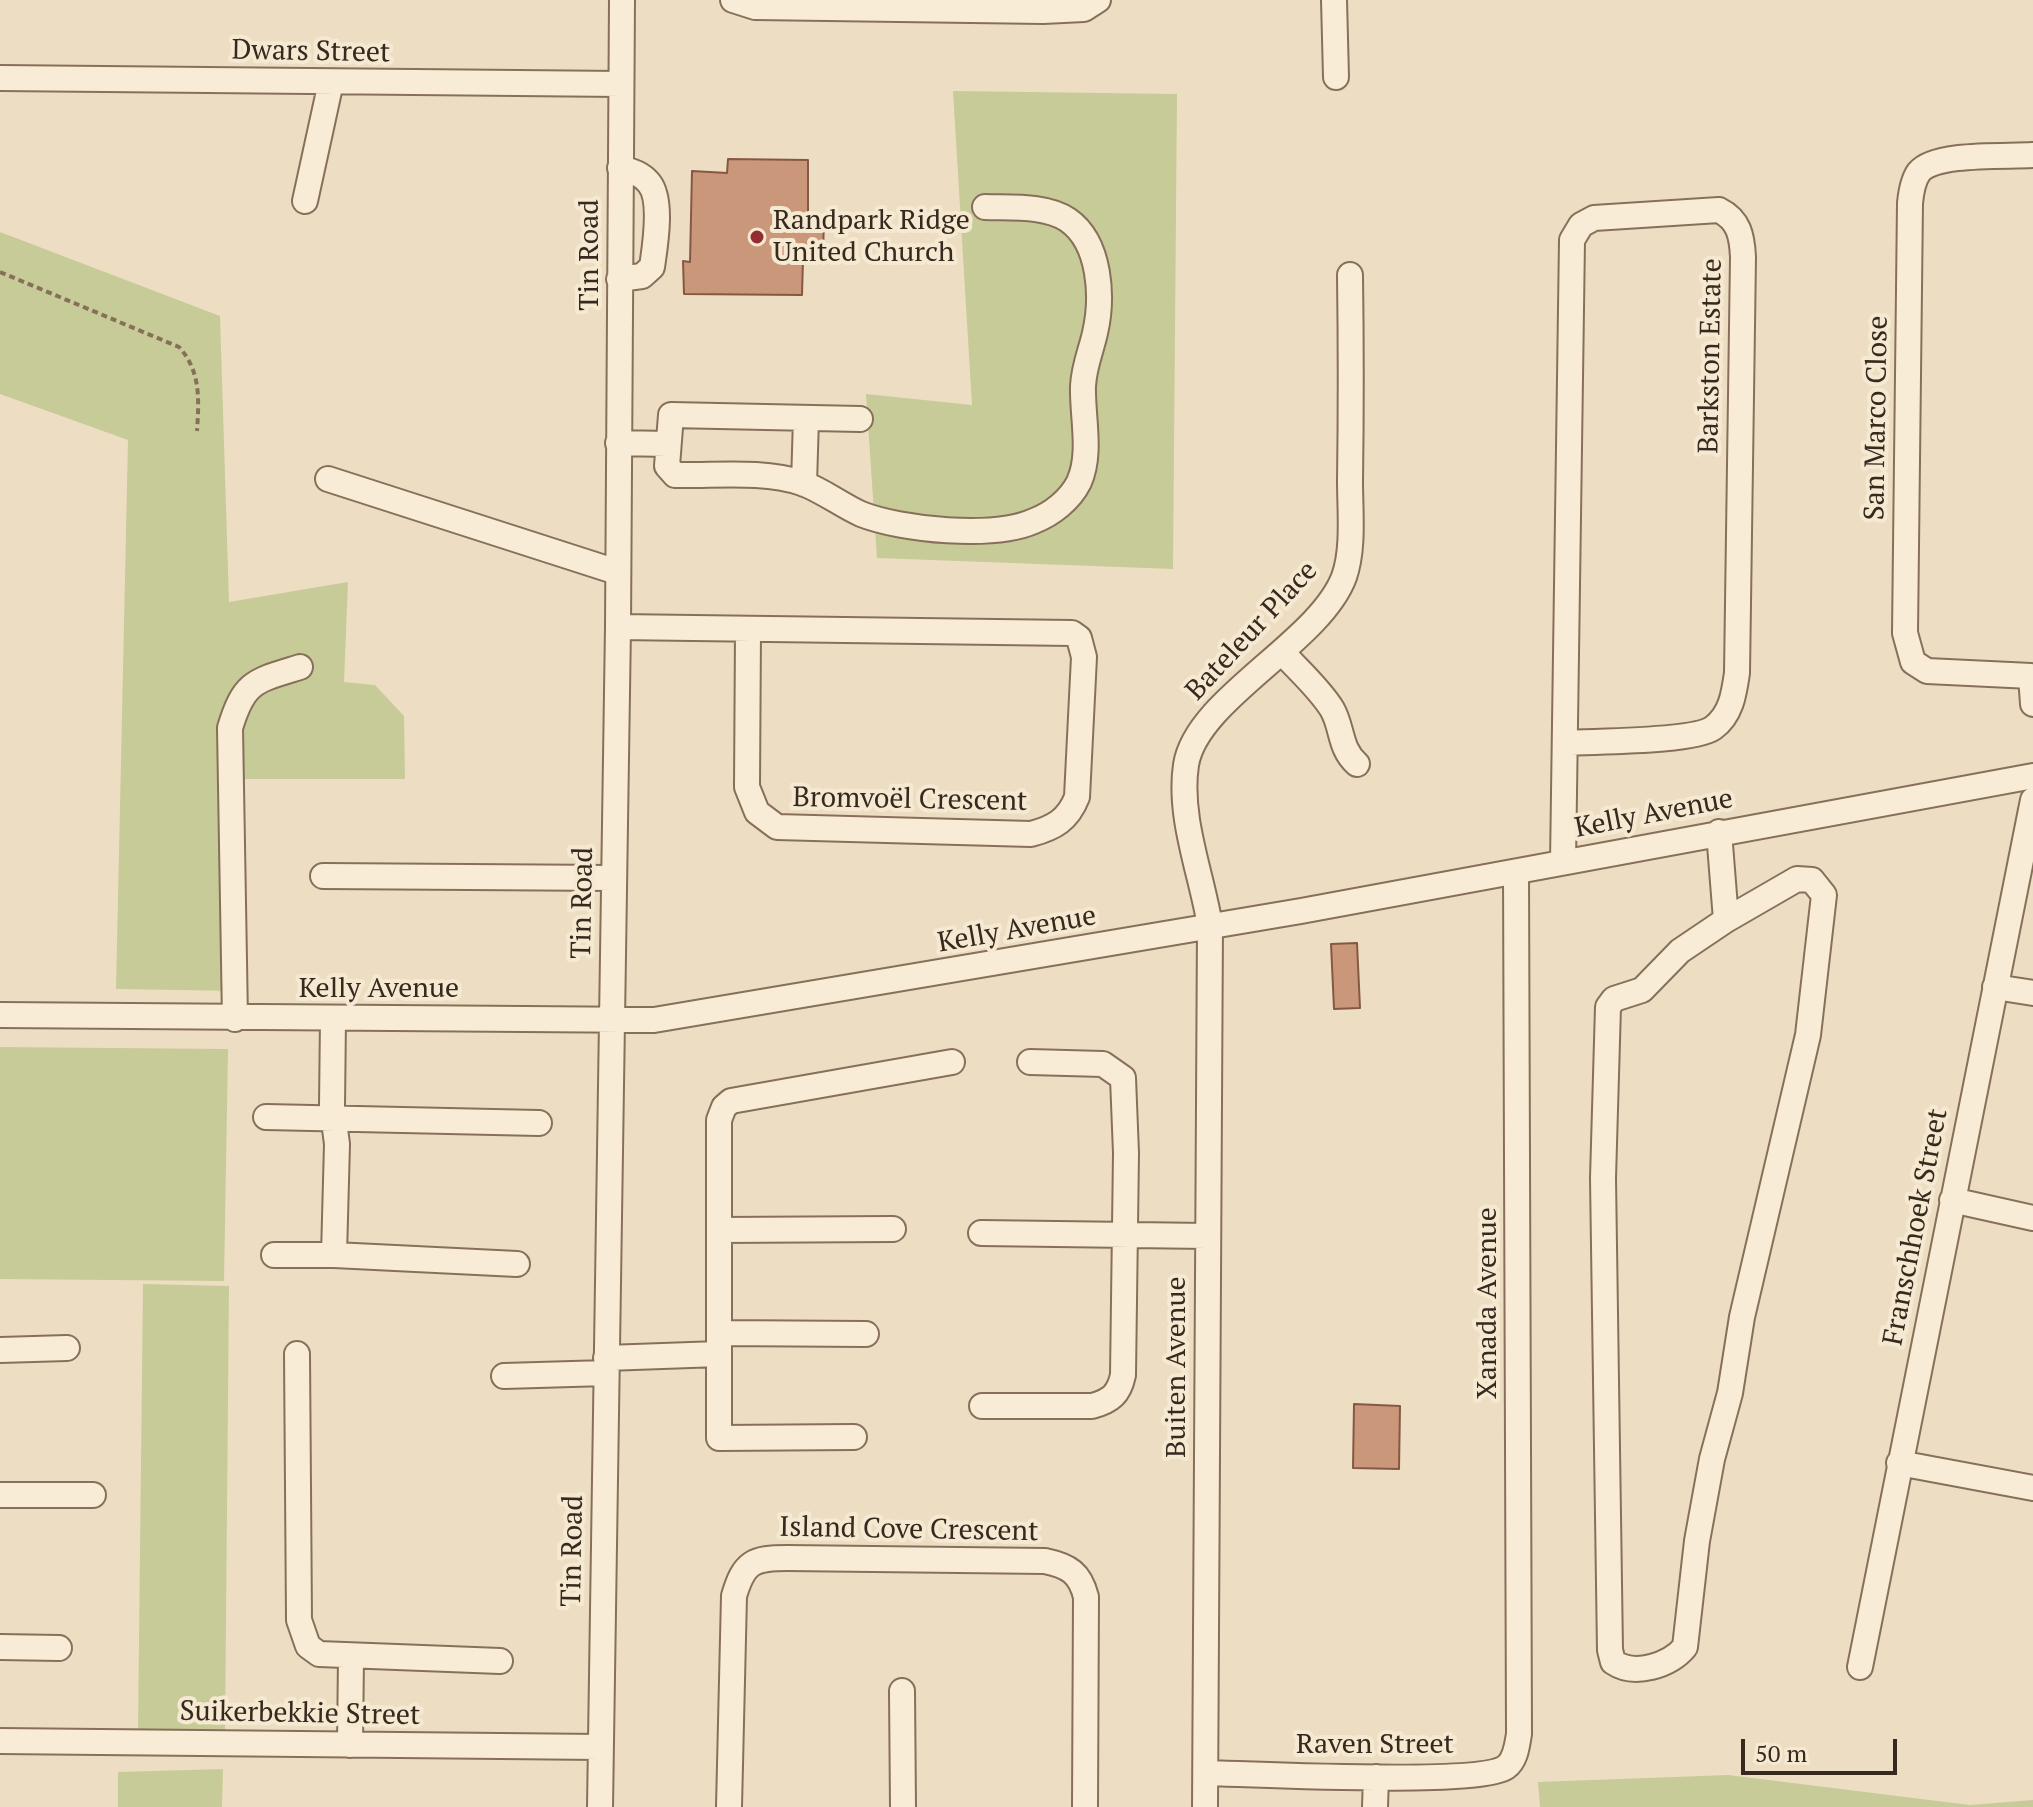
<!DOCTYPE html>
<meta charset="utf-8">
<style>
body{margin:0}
#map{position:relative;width:2033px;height:1807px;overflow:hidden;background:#eddec3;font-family:"PT Serif",serif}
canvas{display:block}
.scale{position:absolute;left:1741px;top:1739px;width:156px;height:36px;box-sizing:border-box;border:4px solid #37291e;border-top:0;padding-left:10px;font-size:24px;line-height:28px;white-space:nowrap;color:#37291e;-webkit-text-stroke:6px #f5e9d2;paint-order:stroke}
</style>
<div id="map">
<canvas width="2033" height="1807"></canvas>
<div class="scale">50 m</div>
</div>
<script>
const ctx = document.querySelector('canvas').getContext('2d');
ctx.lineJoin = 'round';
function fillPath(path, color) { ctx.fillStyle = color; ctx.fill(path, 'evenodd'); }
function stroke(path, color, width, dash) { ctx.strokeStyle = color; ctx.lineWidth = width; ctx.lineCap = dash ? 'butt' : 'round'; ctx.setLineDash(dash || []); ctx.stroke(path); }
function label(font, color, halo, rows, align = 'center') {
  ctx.font = font + ' "PT Serif",serif'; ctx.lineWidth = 8; ctx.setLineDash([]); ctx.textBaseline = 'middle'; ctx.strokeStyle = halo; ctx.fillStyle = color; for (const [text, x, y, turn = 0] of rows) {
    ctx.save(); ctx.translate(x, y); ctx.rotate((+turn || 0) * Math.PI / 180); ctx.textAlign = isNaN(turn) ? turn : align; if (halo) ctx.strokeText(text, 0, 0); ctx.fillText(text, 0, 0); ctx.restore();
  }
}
fillPath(new Path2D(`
 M953,91L1177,94L1173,569L877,558L866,394L972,405Z
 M0,232L220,316L229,602L348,582L344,682L375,685L404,716L405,779H234L240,991L116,989L128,440L0,394Z
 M0,1047L228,1049L224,1281L0,1279Z
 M143,1284L229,1286L225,1733L138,1730Z
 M223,1769L222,1807H118V1772Z
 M1728,1775L1970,1805L2033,1800V1807H1540L1538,1782Z`), '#c7cb97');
const building = new Path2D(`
 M728,159L808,160V217L824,216L823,258L803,259L802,295L684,294L683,261L690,262L692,171L727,173Z
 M1357,943L1360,1008L1334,1009L1331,944Z
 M1354,1404L1400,1406L1399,1469L1353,1468Z`);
fillPath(building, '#ca977a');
stroke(building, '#855941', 2);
const minor = new Path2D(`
 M733,0L755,7L1043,11L1084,9L1098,0
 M1334,0L1336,77
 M0,78L621,84
 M2033,155C2007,157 1936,152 1919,172C1913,180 1911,193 1910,203L1905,633L1913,662L1927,671L2031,676L2033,704
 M305,201L331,82
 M619,279L642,276L652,267C655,246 663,200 649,183C641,173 631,171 620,168
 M860,419L671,415L667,466L675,475C715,476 763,470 802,483C822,490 841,505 861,514C901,530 994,539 1034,521C1052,514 1070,500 1079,482C1092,453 1082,416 1083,386C1084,366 1091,351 1095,333C1103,298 1101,243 1068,220C1046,205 1011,208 985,207
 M618,443L667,444
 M328,479L617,572
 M804,484L806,418
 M618,627L1072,633L1079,638L1084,657L1077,797C1068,820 1054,828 1031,834L777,827L757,812L747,787L748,631
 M1282,652C1298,670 1319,688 1332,709C1343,728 1339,748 1357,764
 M1719,832L1726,920
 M1563,862L1572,240L1581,225L1594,218L1719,210C1739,220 1742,236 1743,257L1737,673C1734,694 1731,715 1713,728C1693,742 1595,741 1566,743
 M323,876L613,878
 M1797,879L1812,880L1824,895L1808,1035L1742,1317L1730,1393L1712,1459L1697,1541L1685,1647C1670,1665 1635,1677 1613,1662L1610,1650L1603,1178L1608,1007L1614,999L1642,990L1680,951L1726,920Z
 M1995,987L2033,993
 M0,1015L654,1020L1301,911L2033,776
 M333,1018L332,1106L337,1144L334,1255L517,1264
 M235,1019L230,728C244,681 255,681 300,667
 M266,1117L539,1123
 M1952,1200L2033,1218
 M719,1230L893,1229
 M981,1233L1207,1236
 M274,1255H334
 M719,1333L866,1334
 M0,1350L67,1348
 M297,1354L299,1620L308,1646L319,1654L500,1661
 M606,1358L719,1354
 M504,1376L606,1373
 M982,1406H1092C1111,1401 1119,1394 1123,1375L1126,1153L1123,1078L1103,1064L1030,1062
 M854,1437L719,1438V1120L724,1107L731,1101L952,1062
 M1899,1463L2033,1488
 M0,1495H93
 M0,1647L59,1648
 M1860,1667L2033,800
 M902,1691L903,1807
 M0,1741L600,1747
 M350,1745L351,1657
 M1206,1773C1251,1774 1480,1786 1506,1767C1516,1760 1517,1745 1519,1734L1516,872
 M600,1807L618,627L622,0
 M729,1807L734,1596C744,1562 753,1558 787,1558L1045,1561C1069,1566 1080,1573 1086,1597L1085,1807
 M1205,1807L1210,926C1202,875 1178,818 1186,765C1196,699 1319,643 1344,577C1354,549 1350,511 1350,481C1351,412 1351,344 1350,275
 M1375,1807L1376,1777`);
stroke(minor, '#87705a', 28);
stroke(new Path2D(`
 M0,272L179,347C201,371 199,400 197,431`), '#87705a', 4, [6, 4]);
stroke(minor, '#f8ecd6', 24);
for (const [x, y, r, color] of [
 [757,237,8,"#942c31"]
]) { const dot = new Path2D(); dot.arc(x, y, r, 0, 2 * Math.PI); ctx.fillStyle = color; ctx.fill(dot); stroke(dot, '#f5e9d2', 3); }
label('28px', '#37291e', '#f5e9d2', [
 ["Dwars Street",311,52,1],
 ["Tin Road",590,255,-90],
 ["Barkston Estate",1711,356,-89],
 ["San Marco Close",1877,418,-89],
 ["Bateleur Place",1252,631,-47],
 ["Bromvoël Crescent",910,800,1],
 ["Kelly Avenue",1654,814,-11],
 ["Tin Road",583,903,-89],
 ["Kelly Avenue",1017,930,-10],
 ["Kelly Avenue",379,989],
 ["Franschhoek Street",1916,1227,-79],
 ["Xanada Avenue",1488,1303,-90],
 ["Buiten Avenue",1177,1367,-90],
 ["Island Cove Crescent",909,1530,1],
 ["Tin Road",573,1551,-89],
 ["Suikerbekkie Street",300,1714,1],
 ["Raven Street",1375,1745]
]);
label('28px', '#37291e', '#f5e9d2', [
 ["Randpark Ridge",773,221],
 ["United Church",773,253]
], 'left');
</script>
